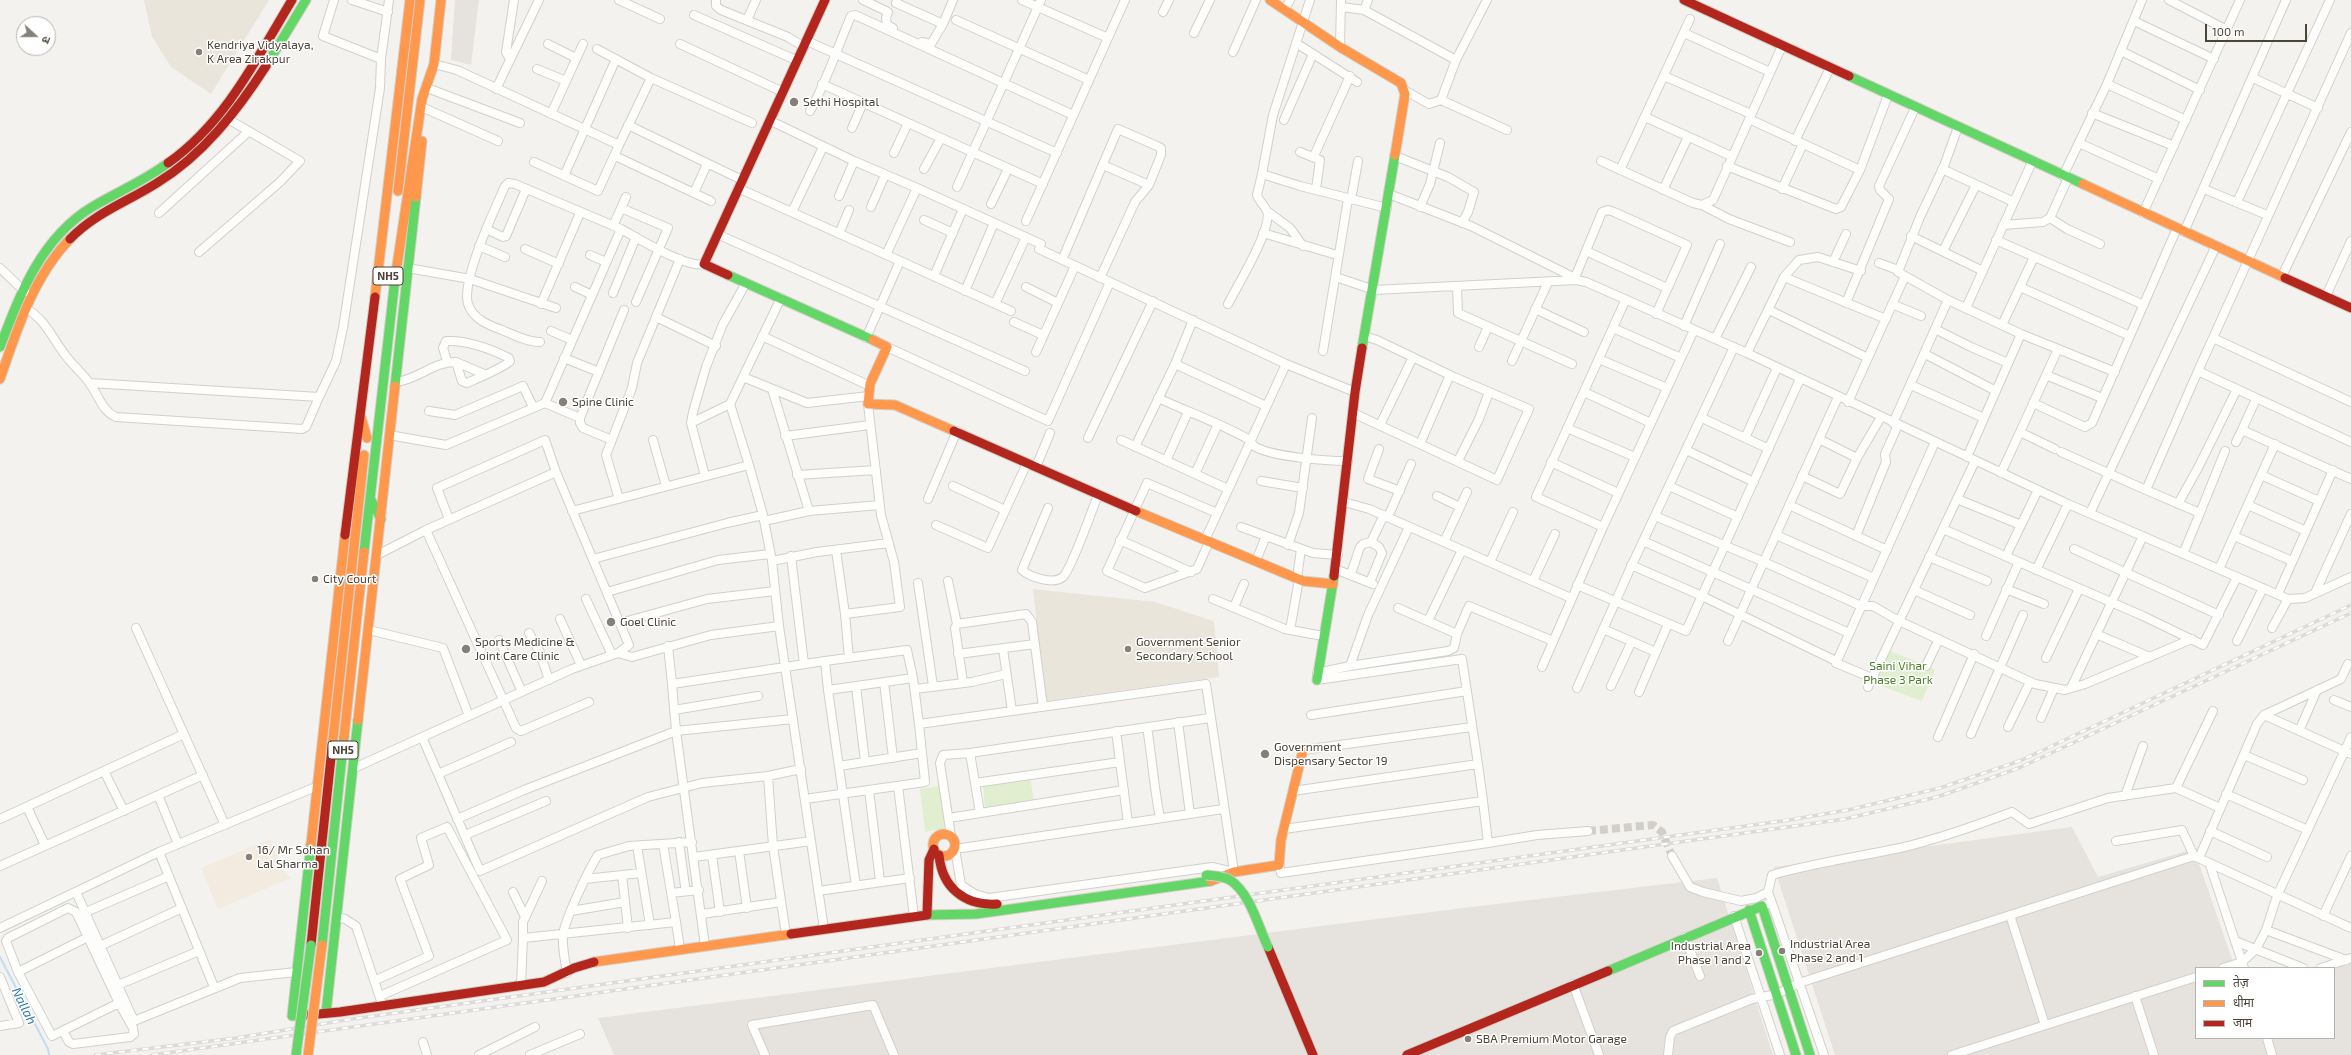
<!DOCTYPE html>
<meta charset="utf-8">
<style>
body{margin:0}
#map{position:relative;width:2351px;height:1055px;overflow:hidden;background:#f4f2ee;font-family:"Exo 2","Noto Sans Devanagari",sans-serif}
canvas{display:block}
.legend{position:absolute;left:2195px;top:967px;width:140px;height:72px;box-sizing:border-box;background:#fff;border:1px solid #b7b4b0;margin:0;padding:5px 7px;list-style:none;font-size:12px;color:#4b4439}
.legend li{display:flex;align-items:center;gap:8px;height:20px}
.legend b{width:20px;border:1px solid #b7b4b0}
.north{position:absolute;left:16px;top:16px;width:40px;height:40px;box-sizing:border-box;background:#fff;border:1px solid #b7b4b0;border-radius:50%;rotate:111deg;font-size:11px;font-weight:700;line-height:16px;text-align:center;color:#4b4439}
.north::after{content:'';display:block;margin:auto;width:14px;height:18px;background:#868178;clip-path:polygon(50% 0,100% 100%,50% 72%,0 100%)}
.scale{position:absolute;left:2205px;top:24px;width:102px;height:18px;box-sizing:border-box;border:2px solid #4b4439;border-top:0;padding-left:5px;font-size:12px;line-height:14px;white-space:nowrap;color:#4b4439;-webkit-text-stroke:3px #fff;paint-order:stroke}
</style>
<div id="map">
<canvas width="2351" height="1055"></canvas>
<ul class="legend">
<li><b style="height:5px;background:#63d668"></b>तेज़</li>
<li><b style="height:5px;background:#ff974d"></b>धीमा</li>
<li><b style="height:5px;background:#b3261e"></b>जाम</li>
</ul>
<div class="north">उ</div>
<div class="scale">100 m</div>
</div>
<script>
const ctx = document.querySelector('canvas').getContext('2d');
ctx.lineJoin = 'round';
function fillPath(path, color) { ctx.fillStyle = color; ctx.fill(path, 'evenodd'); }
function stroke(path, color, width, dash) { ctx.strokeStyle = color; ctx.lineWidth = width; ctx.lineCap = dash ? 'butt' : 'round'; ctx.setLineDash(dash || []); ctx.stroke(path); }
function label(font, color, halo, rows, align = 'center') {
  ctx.font = font + ' "Exo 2",sans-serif'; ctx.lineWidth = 3; ctx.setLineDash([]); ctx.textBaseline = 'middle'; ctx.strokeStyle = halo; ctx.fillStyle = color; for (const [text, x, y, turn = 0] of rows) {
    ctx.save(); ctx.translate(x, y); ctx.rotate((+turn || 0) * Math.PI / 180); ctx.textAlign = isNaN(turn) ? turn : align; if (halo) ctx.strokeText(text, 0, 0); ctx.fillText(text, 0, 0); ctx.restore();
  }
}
fillPath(new Path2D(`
 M270,839L279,861L278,866L291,878L218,909L201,868Z`), '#f3ebdf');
fillPath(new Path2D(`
 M2072,827L2098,877L2194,849L2235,968H2196V1038H2334V968H2321L2351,958V1055H1835L1774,867Z
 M1717,878L1773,1055H614L598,1018L1471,907Z`), '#e6e2de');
fillPath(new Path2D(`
 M144,0H269L211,94L171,67L152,37Z
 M1033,589L1155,602L1214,621L1219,677L1045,701Z`), '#eae5da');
fillPath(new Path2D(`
 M1888,650L1935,669L1922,701L1873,683Z
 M1030,777L1034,801L985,808L983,784Z
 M940,786L947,828L925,832L920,789Z`), '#e1eecf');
fillPath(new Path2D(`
 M455,0H479L471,65L451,60Z`), '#e6e3df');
stroke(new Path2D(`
 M0,957L48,1049L49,1055`), '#c0ddf1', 2);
stroke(new Path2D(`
 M1588,831L1653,825L1662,832L1672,856`), '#d2cfca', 8, [8, 4]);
const street = new Path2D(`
 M334,0L323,36L381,59
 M352,0L388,12
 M619,0L660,19
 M716,0V6L721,10L788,37L804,47
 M863,0L888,12L886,18L887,25L893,28
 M897,0L896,3L943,24
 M1022,0L1108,38
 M1310,0L1273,115L1262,174L1300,186L1387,208
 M2169,0L2227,30
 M1342,7L1364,10L1368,0
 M1285,9L1290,0
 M1364,10L1456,60
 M1163,12L1169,0
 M694,15L798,61
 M747,20L756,0
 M956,20L1089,80
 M2134,21L2214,59
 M1194,33L1210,0
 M1684,33L1770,72
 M2351,33L2198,371L2351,442
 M807,41L1057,153
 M922,42L931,44L943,24L953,0
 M1296,43L1357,82
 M548,44L576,58
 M680,44L783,92
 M1340,47L1341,0
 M597,49L651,78L752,123
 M2121,51L2200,90
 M1233,52L1256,0
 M510,59L506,52L514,0
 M434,64L457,70L619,145L651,78
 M537,69L566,81
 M1664,76L1751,114
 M2253,78L2318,108
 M822,84L1043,184
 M2107,84L2186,120
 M427,88L520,123
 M496,89L539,0
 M1404,90L1429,104L1441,100L1456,60L1487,0
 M1441,100L1507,130
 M424,108L498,141
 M810,111C827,81 837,48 851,16L855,15L1073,115
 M2092,113L2174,146
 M551,114L583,44
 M1645,117L1731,156
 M1749,119L1860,170
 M1284,120L1313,54
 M771,121L854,161L917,188L886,255
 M628,125L742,180
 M1958,127L1944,166L1920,217L1898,272L1948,300L2021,334
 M852,128L863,103
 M1795,141L1830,68
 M2079,143L2159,179
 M1300,152L1320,160L1316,189
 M894,153L908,123
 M615,156L711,201
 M1314,156L1350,76
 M1395,156L1448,177L1474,192L1468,212L1462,223
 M1601,161L1693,203L1702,205L1713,200L1782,46
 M534,162L598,191L619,145
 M1103,165L1149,185
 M1727,166L1836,209L1841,207L1860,170L1888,95
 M924,169L941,138
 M1942,169L2014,202
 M1620,170L1690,19
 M564,176L616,59
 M2063,176L2107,84L2142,0
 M957,187L1041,0
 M738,188L1011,311
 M917,188L1041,244
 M1782,189L1803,144
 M2204,189L2267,215
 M1663,190L1688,137
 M694,193L707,164
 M1389,194L1471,226L1575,278
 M839,196L854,161
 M1351,200L1358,161
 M2237,202L2330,0
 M991,204L1008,169
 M1702,205L1729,219L1790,242
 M871,207L885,175
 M1420,207L1430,184L1440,143
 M621,208L668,228L636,302
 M1267,211L1290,228L1303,246
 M792,212L823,147
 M159,213L248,132
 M2143,213L2240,0
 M2050,218L2067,229L2100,244
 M924,220L953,233
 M1026,221L1125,0
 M2003,225L2043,222L2050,218L2068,178
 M613,226L626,197
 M486,229L503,237
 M2184,232L2286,0
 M1263,233L1337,255
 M717,234L1025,371
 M839,234L849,210
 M506,236L526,189
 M1911,236L1983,271
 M1996,240L2144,305
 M479,246L505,257
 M525,249L559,264
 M1586,251L1667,288
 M1943,251L1976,185
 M199,252L280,182L300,161L228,119
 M590,255L606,262
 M1062,260L1118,129L1157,146L1161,148V155L1149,185L1135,202L1100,278
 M1833,262L1846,234
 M1879,263L1898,270
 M0,268L25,292
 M408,268L470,279L556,308
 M934,276L963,209
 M2282,276L2351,132
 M1336,277L1374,290L1576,280L1586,282L1747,353L2068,504L2288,599L2305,598L2351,577
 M1784,277L1886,319
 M1574,280L1602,212L1608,210L1614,212L1687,245L1656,314
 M1110,282L1286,364L1355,392
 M1457,286L1458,313L1572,364
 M575,287L592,295
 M1026,287L1058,303
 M2020,287L2130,336
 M965,291L994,223
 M613,293L636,237
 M2326,296L2351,241
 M1625,301L1536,497L1603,527L1694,330
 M1846,303L1889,199L1880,190L1879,186L1915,108
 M541,304L580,213
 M995,304L1026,237
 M1228,304C1237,286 1273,228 1267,211C1264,205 1259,201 1257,195L1262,174
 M1892,304L1921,316
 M1966,308L2032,162
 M26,309C44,317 54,341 66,356C73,366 84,374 90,384C99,396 102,411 116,417L302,429L306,427L319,397L90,383
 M1535,309L1584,332
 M624,310L580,418L545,403L621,229C638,238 687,269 704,264
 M1769,310L1868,358
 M656,317L716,346
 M1014,322L1043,335
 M2002,325L2034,257
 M1684,326L1720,244
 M1613,328L1681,358
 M1935,329L1971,347L2008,363
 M551,331L572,340
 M762,336L870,386
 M866,338L900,261
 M2213,338L2351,402
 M1715,339L1751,267
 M540,342C527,342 514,335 502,330C488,325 473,319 468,304C461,280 495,209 505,186L508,183L515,184L621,229
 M887,347L1048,421L1110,282L1039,249
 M1479,347L1488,327
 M1323,351L1348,199
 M1036,352L1075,266
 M1747,353L1784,277L1799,260L1818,257L1861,271
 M1925,354L1996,391
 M564,358L599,372
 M1599,359L1667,388
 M1512,361L1548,282
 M456,362L484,374
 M1175,364L1266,406
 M2046,375L2102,398
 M743,377L807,403L869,396
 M396,382C417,380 435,361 456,362L462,381L467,383C476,379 505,367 510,361L509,358C489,348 468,340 446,341L443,348L447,361
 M1911,385L1984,418
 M772,389L809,511
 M1584,392L1651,423
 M319,397L336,361L343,328L380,88L381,59L389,0
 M1158,398C1188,412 1220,423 1248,439C1251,441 1252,444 1254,446C1271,457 1327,461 1348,461
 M2256,399L2242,430L2351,479
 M1848,402L1905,276
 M2033,403L2085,427L2092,423L2177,228
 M429,411L455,415L523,386L533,407
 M1353,413L1497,480L1529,409L1454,377L1377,340L1364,336
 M580,418V423L583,428L612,440
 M1702,418L1769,449
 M691,423L730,404
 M1893,423L1948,300
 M1380,425L1413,357
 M1567,428L1635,457
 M2020,432L2058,349
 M389,435L446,445L545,403
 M785,436L870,425
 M1088,438L1153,301
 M1745,438L1777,368
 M653,440L666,486
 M1121,440L1228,489
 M2236,442L2242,430
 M1420,444L1450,375
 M1135,447L1175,364L1193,320
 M1379,449L1368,479L1400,491
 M1686,450L1754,482
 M2061,452L2146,490
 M1967,457L2021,334L2115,372
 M1857,458L1881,417
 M1166,461L1188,412
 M1458,461L1479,419L1489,392
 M1551,462L1618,493
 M749,465L730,404L781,298
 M1036,467L1050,433
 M2001,473L2020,432L2055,449
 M1195,474L1218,424
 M797,475L876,470
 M2261,475L2319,501
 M705,476L691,423L693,412L706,367L723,324L746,283
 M1802,476L1840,494L1857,458L1819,439
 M1261,481L1303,488
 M953,486L1005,510
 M1669,486L1738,517
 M1437,496L1460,507
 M619,499L606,455L632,388L637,363L680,259
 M928,499L957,431
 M1957,499L2021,525
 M1344,502L1369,509L1571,598
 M2178,504L2199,466L2237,389
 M1789,505L1887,550
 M2248,505L2306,531
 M1048,508L1022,570C1030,577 1053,585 1063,577C1072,568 1092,510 1098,495
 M572,511L749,465L763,515
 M2090,513L2216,246
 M2200,513L2225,451
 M1655,516L1764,562L1861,606H1873L1899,621L2035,684L2065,690L2085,684L2192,639
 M1388,517L1411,464
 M449,519L437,488L545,440L556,472
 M764,521L809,511L880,505
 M936,525L988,548L1027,463
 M1241,527L1313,553L1338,555
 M1943,529L2143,616L2203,645L2237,577
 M426,530L516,728L521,731L589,702
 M1776,535L1874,578
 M1856,536L1886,462L1885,454L1898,425
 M2234,536L2292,561
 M1120,540L1191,572
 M1205,540L1286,364
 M1643,541L1849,633
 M1209,542L1197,569L1145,588L1107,571L1147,483L1217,513
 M1371,542L1384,515
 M1444,542L1467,492
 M1288,545L1299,513L1312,418
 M2074,549L2219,615
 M836,550L845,614L849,658
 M2183,554L2200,513L2146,490L2198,371
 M791,556L804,664
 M2006,556L2038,490
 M1929,557L1987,581
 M593,559L727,523L763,515L772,561L779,626
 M772,561L817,552L889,543
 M1256,561L1266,536
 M1490,562L1513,512
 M1631,565L1702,596L1836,661
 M1335,569L1373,584
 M2219,569L2275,444
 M2036,570L2068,504
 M1351,574L1360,547L1363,544L1371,542L1379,547L1382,553L1370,582
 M1297,578L1301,549
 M948,581L957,624L955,628L963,682
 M1533,581L1555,534
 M918,583L933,686
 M1577,585L1686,631L1800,379
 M2006,589L2044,604
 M1914,590L1970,615
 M607,592L718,560L770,554
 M2315,593L2351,514
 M2278,594L2333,470
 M586,599L612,655
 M1213,599L1285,629L1323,636
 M1234,607L1244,584
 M1398,608L1457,634
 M845,614L900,607L894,562L881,515L868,404
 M560,619L581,665
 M1428,621L1462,550
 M620,623L707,599L775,591
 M957,624L1026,614L1032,622L1043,707
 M136,628L225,825
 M2272,628L2288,599
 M1603,629L1656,652
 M369,630L443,648L469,716
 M1290,630L1299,579
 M529,633L540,653L549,680
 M2096,634L2150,657
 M1986,636L2019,562
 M499,640L522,692
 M1728,641L1838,397
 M2237,641L2263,588
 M668,646L672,684
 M1003,649L1012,711
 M618,653L632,657L711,635L779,626L824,929
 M958,654L1035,644
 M2046,658L2079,589
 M825,661L907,650L913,678
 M1350,666L1368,615L1409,527
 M1926,666L1939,639
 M1542,667L1603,527
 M1317,673L1350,666L1448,651L1454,648L1457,634L1469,606L1553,641
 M1872,678L1836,663L1935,442
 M884,682L893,758
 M856,686L865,762
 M1611,686L1631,643
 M1868,687L1975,461
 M1577,688L1630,569L1734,347
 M2071,688L2143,536
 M915,689L972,682L1006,674
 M828,690L856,886
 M1639,692L1668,624
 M2334,700L2351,707
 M674,710L758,696
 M1311,715L1467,691
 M2264,715L2351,754
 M2041,718L2054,688
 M1178,722L1190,814
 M1147,727C1152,757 1154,788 1160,818
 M2008,727L2030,682
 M1116,731L1128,823
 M2299,731L2317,690
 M1971,734L2023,615
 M422,737L480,871L648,797L702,783L768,776L801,769
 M1938,737L1974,654
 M1303,750L1472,727
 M970,753L980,813
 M2244,755L2303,780
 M839,766L922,753
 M352,769L572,669L618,653L629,645L556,472L426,530L377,555
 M104,771L124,811
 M438,774L511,742
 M768,776L773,846L786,935
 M975,783L1120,762
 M898,786L914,917
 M2176,788L2213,711
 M869,790L880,881
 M1293,791L1478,764L1462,659L1317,680
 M2226,794L2308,830
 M158,795L178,844
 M2125,796L2143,746
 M805,799L925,782L919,724
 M27,807L45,845
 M949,818L1124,790
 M0,819L184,734
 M457,819L524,790L676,731L793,719
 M1284,829L1483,801L1478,764
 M2210,831L2267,857
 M465,835L546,801
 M951,836L940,763L943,755L970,753L1210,718
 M2116,841L2182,830L2194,856
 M679,842L685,886
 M1488,843L1537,835L1588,831
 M637,846L650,925
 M739,851L747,908
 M159,852L214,987
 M712,855L720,912
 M1672,856L1690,887L1703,892L1741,901L1756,898L1768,892
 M694,857L811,841
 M2199,858L2257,724L2264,715L2341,679L2348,664
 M1279,865L1281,873L1488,843L1483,801
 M2210,865L2244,968
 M0,866L203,775
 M622,875L628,928
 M585,879L641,873
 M818,891L910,878
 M76,892L134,1021L240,978L296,972
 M513,892L525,917
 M671,893L699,890
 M1772,903L1768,892L1772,875C1814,863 1857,857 1900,848C1939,839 1975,826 2012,812L2029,824L2108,798L2176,788L2220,808
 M1768,904L1772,903L1824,1055
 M68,908L76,912L119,1003L52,1036L18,972L6,941L8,938Z
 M571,911L625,902
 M86,912L169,876
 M702,914L781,902
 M2010,915L2045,1025
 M1734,916L1780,1055
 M2323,916L2351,856
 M336,917L345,919L356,926L381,1001
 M676,922L680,949
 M0,928L159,852L318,786
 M2266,930L2346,960
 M1685,937L1700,976
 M523,938V922L542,881
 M2235,941L2303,968
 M100,946L182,908
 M705,946L676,731L672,684L825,661L828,690L913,678L919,724L1206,684L1234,872L1212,867L989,898L975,894L961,885L955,849L1223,809
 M2223,968L2242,962L2256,949L2266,930L2277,896L2351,737
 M2321,968L2351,958
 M18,972L88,937
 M567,973C565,961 562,947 563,935C565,919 589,869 598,855L629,846L692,842
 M0,977L19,1023L0,1026
 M376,980L429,956L400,879L429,865L421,838L447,827L507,940L380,996
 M1573,984L1599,1055
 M118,985L199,951
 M521,985L523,938L676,922L663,844
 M2135,996L2154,1055
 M63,1031L69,1042L73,1044L130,1037L134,1034L133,1028L119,1003
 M2267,1038L2272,1055
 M423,1042L427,1055
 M479,1055L535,1027
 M530,1055L580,1034
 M765,1055L752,1025L873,1005L894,1055
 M1668,1055L1670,1037L1673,1031L1752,999L1777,994L1799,983L2194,856L2351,928
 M1952,1055L2196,977`);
const fast = new Path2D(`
 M266,66L306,0
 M1849,76L2083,184
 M728,275L873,340
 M0,347C20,294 41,238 92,207C117,192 144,181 168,163
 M1362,348L1395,155
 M395,386L416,197
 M370,498L381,519
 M364,552L395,279
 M1317,680L1334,576
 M1749,910L1796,1055
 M927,915L976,914L1211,881
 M322,945L344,737
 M1608,971L1762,906L1810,1055
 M326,1013L358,720
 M308,1015L292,1016L311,844`);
const slow = new Path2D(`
 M1270,0L1340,47L1401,83L1405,94L1395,155
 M2083,184L2285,278
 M398,191L420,0
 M416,197L422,141
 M395,279L422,99L434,64L441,0
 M375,297L410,0
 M873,340L887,347L870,384L868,404L895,405L954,431
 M0,379C17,330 33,277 70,239
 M361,417L367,438
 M1136,511L1303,581L1333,584
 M358,720L395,386
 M344,737L364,552
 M332,748L364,455
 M933 845a11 11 0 1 1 22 0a11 11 0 1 1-22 0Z
 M311,844L345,535
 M1211,881L1234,872L1279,865L1281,840L1303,750
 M594,962L791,934`);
const jam = new Path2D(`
 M1684,0L1849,76
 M168,163C225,123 257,58 292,0
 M70,239C95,213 127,202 157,183C203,155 237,111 266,66
 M728,275L704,264L825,0
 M2285,278L2351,308
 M954,431L1136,511
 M345,535L375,297
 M1334,576L1355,392L1362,348
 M939,855C942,888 965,906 997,904
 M791,934L927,915L929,860L934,849
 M311,945L332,748
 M1268,947L1313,1055
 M308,1015L340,1012L544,982L574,968L594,962
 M1407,1055L1608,971`);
stroke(street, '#d2d0cb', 10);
stroke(fast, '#d3cfc5', 11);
stroke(slow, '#d3cfc5', 11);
stroke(jam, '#d3cfc5', 11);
stroke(street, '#fdfdfc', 8);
stroke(fast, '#63d668', 9);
stroke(slow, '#ff974d', 9);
stroke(jam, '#b3261e', 9);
const rail = new Path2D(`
 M95,1055L236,1038L352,1019L1789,820L1848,810L1940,788L2022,760L2351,605
 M152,1055L1845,819L1937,797L2019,768L2351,613`);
stroke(rail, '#dbdbda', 3.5);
stroke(rail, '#fff', 2, [6]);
const fastBridge = new Path2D(`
 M1206,875C1214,876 1223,876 1230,880C1250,893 1258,926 1268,947
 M296,1055L311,945`);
const slowBridge = new Path2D(`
 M308,1055L322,945`);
stroke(fastBridge, '#d3cfc5', 11, []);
stroke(slowBridge, '#d3cfc5', 11, []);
stroke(fastBridge, '#63d668', 9);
stroke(slowBridge, '#ff974d', 9);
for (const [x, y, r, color] of [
 [199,52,4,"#868178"],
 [794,102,5,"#868178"],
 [563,402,5,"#868178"],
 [315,579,4,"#868178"],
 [611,622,5,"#868178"],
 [466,649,5,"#868178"],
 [1128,649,4,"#868178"],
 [1265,754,5,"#868178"],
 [249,857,4,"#868178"],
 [1782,951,4,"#868178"],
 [1759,953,4,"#868178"],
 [1468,1039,4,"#868178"]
]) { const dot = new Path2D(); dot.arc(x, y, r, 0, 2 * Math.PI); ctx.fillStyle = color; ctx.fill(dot); stroke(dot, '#fff', 1.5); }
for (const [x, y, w] of [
 [388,276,30],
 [343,750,30]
]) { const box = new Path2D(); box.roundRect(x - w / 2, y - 9, w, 18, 3); ctx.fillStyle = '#fff'; ctx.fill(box); stroke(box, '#4b4439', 1); }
label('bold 11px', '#4b4439', null, [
 ["NH5",388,276],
 ["NH5",343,750]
]);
label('12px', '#4b4439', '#fff', [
 ["Kendriya Vidyalaya,",207,45],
 ["K Area Zirakpur",207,59],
 ["Sethi Hospital",803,102],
 ["Spine Clinic",572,402],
 ["City Court",323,579],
 ["Goel Clinic",620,622],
 ["Sports Medicine &",475,642],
 ["Joint Care Clinic",475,656],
 ["Government Senior",1136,642],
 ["Secondary School",1136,656],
 ["Government",1274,747],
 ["Dispensary Sector 19",1274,761],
 ["16/ Mr Sohan",257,850],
 ["Lal Sharma",257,864],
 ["Industrial Area",1790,944],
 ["Phase 2 and 1",1790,958],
 ["Industrial Area",1751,946,"right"],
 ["Phase 1 and 2",1751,960,"right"],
 ["SBA Premium Motor Garage",1476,1039]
], 'left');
label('12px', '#4a7f2a', '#fff', [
 ["Saini Vihar",1898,666],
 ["Phase 3 Park",1898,680]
]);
label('italic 13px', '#2e7ab2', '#fff', [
 ["Nallah",24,1006,64]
]);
</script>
